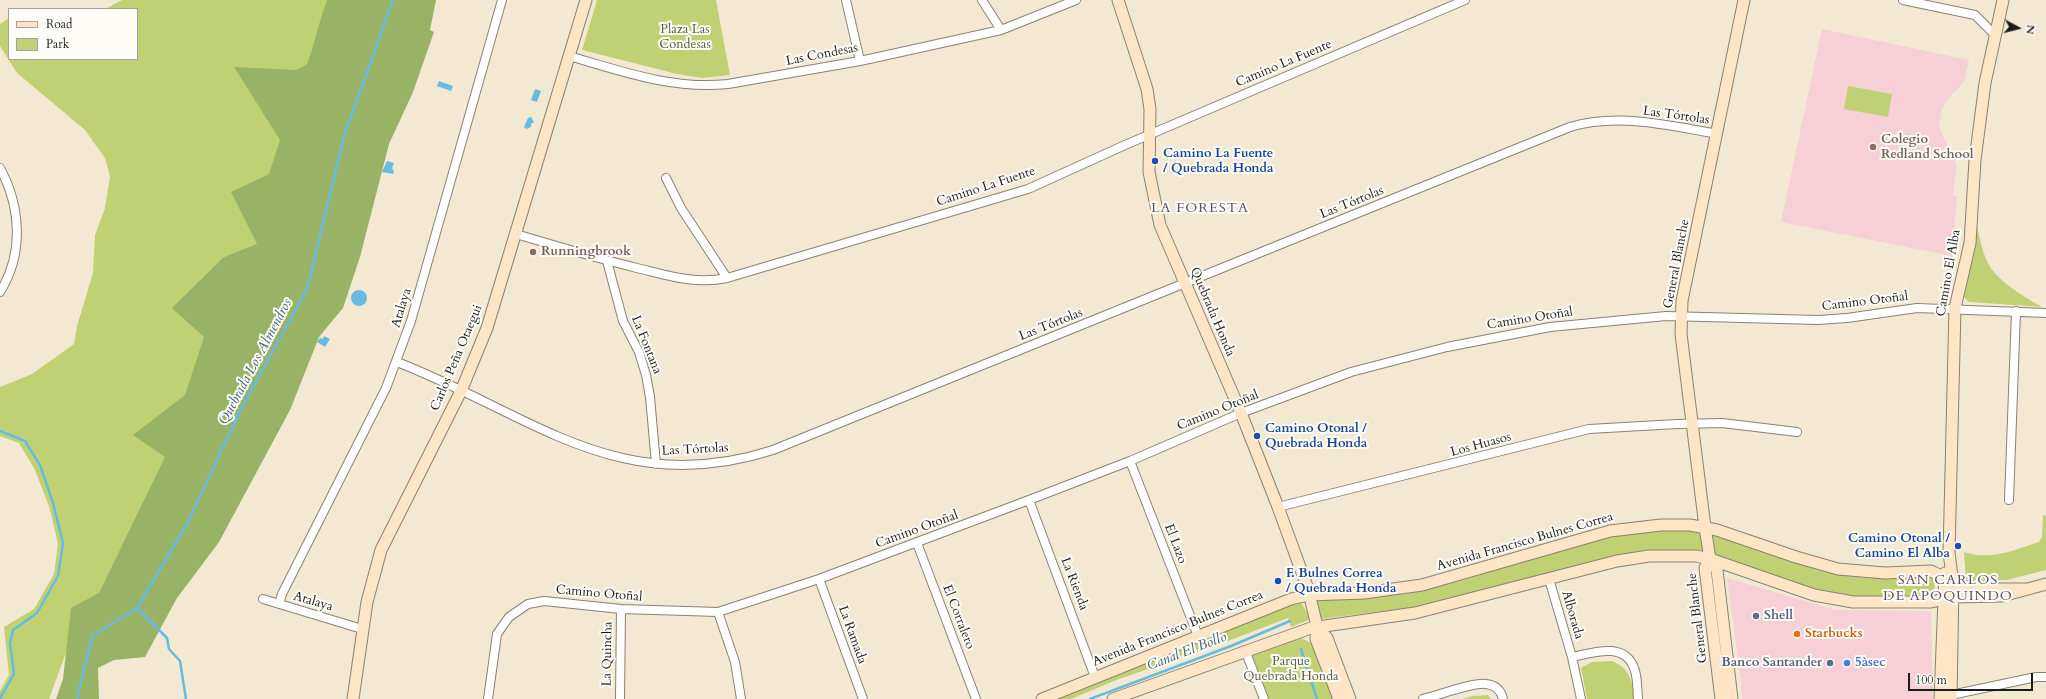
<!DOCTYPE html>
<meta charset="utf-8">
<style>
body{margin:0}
#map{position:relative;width:2046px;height:699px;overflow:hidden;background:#f3e9d2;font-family:Cardo,serif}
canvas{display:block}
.legend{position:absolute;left:8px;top:8px;width:130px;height:52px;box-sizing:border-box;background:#fdfcf7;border:1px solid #a3a29f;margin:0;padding:5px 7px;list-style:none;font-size:12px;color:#1c1c1c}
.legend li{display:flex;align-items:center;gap:8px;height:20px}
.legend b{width:20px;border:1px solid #a3a29f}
.north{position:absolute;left:1998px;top:8px;width:40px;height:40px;-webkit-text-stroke:3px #fdfcf7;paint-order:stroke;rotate:97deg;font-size:11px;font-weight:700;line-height:16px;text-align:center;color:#1c1c1c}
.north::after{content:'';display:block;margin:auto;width:14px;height:18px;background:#1c1c1c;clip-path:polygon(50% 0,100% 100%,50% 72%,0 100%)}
.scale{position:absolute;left:1908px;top:673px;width:125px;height:18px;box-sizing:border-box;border:2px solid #1c1c1c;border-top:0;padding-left:5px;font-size:12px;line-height:14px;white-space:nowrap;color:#1c1c1c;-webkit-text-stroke:3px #fdfcf7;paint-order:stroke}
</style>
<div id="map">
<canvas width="2046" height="699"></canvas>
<ul class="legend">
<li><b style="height:5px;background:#fde5c5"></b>Road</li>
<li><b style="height:11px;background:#c0d174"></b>Park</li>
</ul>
<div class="north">N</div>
<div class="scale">100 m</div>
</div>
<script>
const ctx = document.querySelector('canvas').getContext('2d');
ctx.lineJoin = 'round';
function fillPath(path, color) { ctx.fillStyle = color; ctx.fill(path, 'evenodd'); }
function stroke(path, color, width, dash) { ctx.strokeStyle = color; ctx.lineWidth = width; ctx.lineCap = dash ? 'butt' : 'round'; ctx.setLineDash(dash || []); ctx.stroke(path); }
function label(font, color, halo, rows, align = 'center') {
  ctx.font = font + ' Cardo,serif'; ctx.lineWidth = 4; ctx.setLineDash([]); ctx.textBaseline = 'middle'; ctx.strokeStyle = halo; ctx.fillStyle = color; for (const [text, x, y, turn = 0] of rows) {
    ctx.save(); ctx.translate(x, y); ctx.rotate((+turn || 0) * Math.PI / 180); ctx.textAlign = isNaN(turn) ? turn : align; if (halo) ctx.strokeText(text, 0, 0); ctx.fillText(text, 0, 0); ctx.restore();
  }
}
fillPath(new Path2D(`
 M1822,29L1969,60L1964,82L1948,99L1942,109L1939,127L1957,166L1953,195L1957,197L1952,256L1781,222Z
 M1727,578L1836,610L1931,611L1933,699H1742L1740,673Z`), '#f6cfd7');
fillPath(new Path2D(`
 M122,0H380L129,577L78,620L49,699H0V691L9,675L4,627L34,609L54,574L58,544L50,509L35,470L19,443L0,436V387L32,374L74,344L77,326L93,273L95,235L105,208L110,177L105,158L85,130L17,73L0,46V24L9,18V59H137V9H105Z
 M597,0H716L730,75L702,78L677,74L582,50Z
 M1848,86L1892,94L1888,117L1844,109Z
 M1974,213C1979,231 1981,257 1994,272C2007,287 2025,297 2042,307L1969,302L1963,296Z
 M2043,515L2046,516V570L2007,580L1966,581L1964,552C1990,561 2014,550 2039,542L2042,537Z
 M1671,527C1697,531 1723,536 1747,544C1778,555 1808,569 1840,575C1870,580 1901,577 1931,576L1934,579L1935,592L1930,596L1906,599L1845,597L1817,592L1692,551L1636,552L1439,604L1321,619L1316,598L1406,591L1460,581L1556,550L1630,531Z
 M1300,601L1311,619L1291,627L1288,618L1215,646L1119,679L1071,699H1045Z
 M1299,637L1311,643L1333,699H1269L1251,655Z
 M1612,661C1630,668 1632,681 1635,699H1587L1581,668L1592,662Z
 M1488,695L1491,699H1462L1473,696Z`), '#c0d174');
fillPath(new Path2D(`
 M327,0H436L430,30L434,32L413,92L389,144L360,257L343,308L319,337L290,410L219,542L177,598L145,657L114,660L98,668L99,699H56L63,679L71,608L99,593L165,457L133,435L185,395L204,337L172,308L224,257L257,244L231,192L269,174L280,140L234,67L296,70L307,64C315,43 319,21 327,0Z`), '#98b366');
fillPath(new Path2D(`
 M439,81L453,86L451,91L437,86Z
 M535,89L541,91L537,102L531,100Z
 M531,117L534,122L531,124V127L526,129L524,127L528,118Z
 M387,161L394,163L392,168L394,172L393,174L382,172Z
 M351 298a8 8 0 1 1 16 0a8 8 0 1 1-16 0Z
 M324,336L330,339L325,347L317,342L320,338L323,339Z`), '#65bbe2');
stroke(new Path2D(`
 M0,431L25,441L40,465L53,503L63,543L58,576L37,613L13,630L10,643L14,674L0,698
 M137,608L167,638L169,649L180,661L186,699
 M1301,649L1317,699
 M77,699L92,636L137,608L187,524L241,409L307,289L345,133L393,0
 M1090,699L1231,646L1290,621`), '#65bbe2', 2.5);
const street = new Path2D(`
 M846,0L860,61
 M982,0L1001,30
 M1903,0L1975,15L1995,35
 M569,56C621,71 673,90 728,84L860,61L1001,30L1076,0
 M0,168C21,207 24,254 0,292
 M666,178L681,208L727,278
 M516,234C556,246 596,258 637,268C667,275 695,285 727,278L1028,189L1125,145L1465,0
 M607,261L623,321L639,352L646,375L650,397L656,464
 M397,362C531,414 619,500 773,450L1570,127C1616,113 1670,125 1717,134
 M1130,461L1198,636
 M1029,500L1095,677
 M2009,500L2016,311
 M1278,507L1589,429L1677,424L1722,423L1797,432
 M917,543L976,699
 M819,579L863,699
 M1549,579L1572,657L1581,699
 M263,599L362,629
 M279,604L282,594L386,388L411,321L502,0
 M718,612L735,662L741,699
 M1245,650L1264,699
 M1572,657C1592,653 1624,641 1634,668C1638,677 1637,689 1638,699
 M1951,695L2036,677H2046
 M488,699L497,634L509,617L528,604L544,601L621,609L718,612L819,579L1029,500L1130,461L1241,413L1351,372L1447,347L1550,327L1666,316L1818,320L1847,318L1917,308L2046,313
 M620,699L621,609
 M1423,699C1437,696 1473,682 1486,684C1495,685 1501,690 1503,699`);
const secondary = new Path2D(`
 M1118,0L1147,89L1150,109L1149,172L1160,225L1241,413L1278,507L1308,589L1317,626L1316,639L1339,699
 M1710,559L1705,568L1721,699
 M1317,626L1327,638L1350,699
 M353,699L367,602L381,550L461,391L487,328L586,0
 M1042,699L1291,599L1309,595L1364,593L1422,585L1610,531L1661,525H1690L1717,530L1796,557L1838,569L1885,573L1931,571L1961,586L1998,589H2026
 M1113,699L1311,628L1415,613L1617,561L1649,556H1696L1710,559L1814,595L1853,602H1931L1953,597L2002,596L2046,584
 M1732,699L1717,570L1710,559L1705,527L1681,334L1682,301L1744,0
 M1940,699L1945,573
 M1951,699L1953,583L1949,553L1955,308L1970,243L1975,160L1985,83L2003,0`);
stroke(street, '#888277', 10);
stroke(secondary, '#888277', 13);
stroke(street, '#fff', 8);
stroke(secondary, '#fde5c5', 11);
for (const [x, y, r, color] of [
 [1873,147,4,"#8d6e63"],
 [1155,161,4,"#1a4fb4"],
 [533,252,4,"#8d6e63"],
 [1257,436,4,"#1a4fb4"],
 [1958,546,4,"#1a4fb4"],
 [1278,581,4,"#1a4fb4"],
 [1756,616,4,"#5c6f8a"],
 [1797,634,4,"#e8710a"],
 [1830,663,4,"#5c6f8a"],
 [1847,663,4,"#3f7fe0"]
]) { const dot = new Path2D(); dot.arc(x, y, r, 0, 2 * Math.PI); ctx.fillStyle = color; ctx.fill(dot); stroke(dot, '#fdfcf7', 1.5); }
label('13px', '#555b3b', '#fdfcf7', [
 ["Plaza Las",685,30],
 ["Condesas",685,45],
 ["Parque",1291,662],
 ["Quebrada Honda",1291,677]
]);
label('13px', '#1c1c1c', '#fdfcf7', [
 ["Las Condesas",822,55,-11],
 ["Camino La Fuente",1284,64,-23],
 ["Las Tórtolas",1676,116,8],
 ["Camino La Fuente",986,187,-18],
 ["Las Tórtolas",1352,203,-22],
 ["General Blanche",1677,264,-79],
 ["Camino El Alba",1949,273,-80],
 ["Camino Otoñal",1865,302,-7],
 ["Atalaya",402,308,-73],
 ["Quebrada Honda",1212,312,67],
 ["Camino Otoñal",1530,319,-9],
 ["Las Tórtolas",1051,325,-22],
 ["La Fontana",646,345,68],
 ["Carlos Peña Otaegui",457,358,-67],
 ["Camino Otoñal",1218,411,-22],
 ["Los Huasos",1481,445,-15],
 ["Las Tórtolas",695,450,-3],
 ["Camino Otoñal",917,530,-20],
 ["Avenida Francisco Bulnes Correa",1525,542,-16],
 ["El Lazo",1175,544,69],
 ["La Rienda",1074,584,69],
 ["Camino Otoñal",599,594,5],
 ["Atalaya",313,602,16],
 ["Alborada",1572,615,74],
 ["El Corralero",958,617,69],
 ["General Blanche",1698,618,-97],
 ["Avenida Francisco Bulnes Correa",1178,629,-22],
 ["La Ramada",852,635,70],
 ["La Quincha",608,654,-89]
]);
label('bold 13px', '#785e54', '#fdfcf7', [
 ["Colegio",1881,140],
 ["Redland School",1881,155],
 ["Runningbrook",541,252]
], 'left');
label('bold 13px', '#164399', '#fdfcf7', [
 ["Camino La Fuente",1163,154],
 ["/ Quebrada Honda",1163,169],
 ["Camino Otonal /",1265,429],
 ["Quebrada Honda",1265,444],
 ["Camino Otonal /",1950,539,"right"],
 ["Camino El Alba",1950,554,"right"],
 ["F. Bulnes Correa",1286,574],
 ["/ Quebrada Honda",1286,589]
], 'left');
label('bold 13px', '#4e5e75', '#fdfcf7', [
 ["Shell",1764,616],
 ["Banco Santander",1822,663,"right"]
], 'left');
label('bold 13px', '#c56008', '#fdfcf7', [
 ["Starbucks",1805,634]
], 'left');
label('bold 13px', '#366cbe', '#fdfcf7', [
 ["5àsec",1855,663]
], 'left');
ctx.letterSpacing = '1px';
label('14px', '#624e62', '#fdfcf7', [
 ["LA FORESTA",1200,209],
 ["SAN CARLOS",1948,581],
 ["DE APOQUINDO",1948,597]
]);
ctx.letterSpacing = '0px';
label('italic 14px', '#395c6b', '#fdfcf7', [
 ["Quebrada Los Almendros",256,362,-62],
 ["Canal El Bollo",1187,652,-21]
]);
</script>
